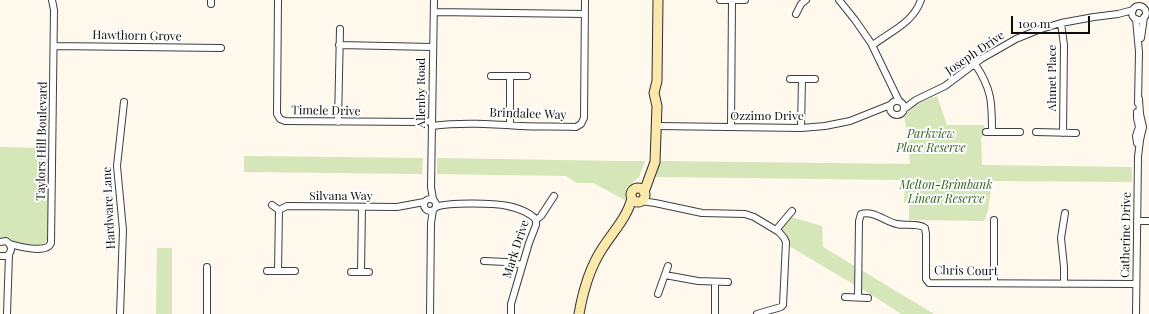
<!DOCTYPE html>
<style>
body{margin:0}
#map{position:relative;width:1149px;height:314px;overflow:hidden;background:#fef9ec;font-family:"Playfair Display",serif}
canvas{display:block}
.scale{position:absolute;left:1011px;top:16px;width:79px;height:18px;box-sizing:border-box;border:2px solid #0c0c0c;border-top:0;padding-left:5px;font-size:12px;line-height:14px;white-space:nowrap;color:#0c0c0c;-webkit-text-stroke:3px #fff;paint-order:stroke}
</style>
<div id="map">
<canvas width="1149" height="314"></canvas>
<div class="scale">100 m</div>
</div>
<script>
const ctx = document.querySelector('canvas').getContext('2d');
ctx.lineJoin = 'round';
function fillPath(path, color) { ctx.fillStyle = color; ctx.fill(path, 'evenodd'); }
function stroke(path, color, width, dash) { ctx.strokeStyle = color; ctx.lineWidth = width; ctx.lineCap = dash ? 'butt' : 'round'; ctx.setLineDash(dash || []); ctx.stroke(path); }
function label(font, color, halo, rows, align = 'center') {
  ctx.font = font + ' "Playfair Display",serif'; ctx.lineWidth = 4; ctx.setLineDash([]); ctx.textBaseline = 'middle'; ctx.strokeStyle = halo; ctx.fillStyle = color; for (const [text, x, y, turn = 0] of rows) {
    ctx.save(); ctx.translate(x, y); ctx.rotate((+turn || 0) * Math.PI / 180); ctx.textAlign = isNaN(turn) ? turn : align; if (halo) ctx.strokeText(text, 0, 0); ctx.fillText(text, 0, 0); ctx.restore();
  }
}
fillPath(new Path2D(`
 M937,96L947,125H984L985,134L981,138L982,165L1132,167V182L992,181L988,211L984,221L909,220V203H904V201L905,180L656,177L659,161L910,164L907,130L904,117L914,105Z
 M0,147L48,148V238L44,244C36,247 23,247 15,243C9,240 7,237 0,239Z
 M244,156L423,158L422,174L244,172Z
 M437,158L619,161H645L639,177L626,189L625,200L593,183H576L566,176L437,174Z
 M791,217L822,226L823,247L934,314H901L875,297L789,246L787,236L781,229Z
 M157,248H172V314H156Z`), '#d5e6b8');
const street = new Path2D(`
 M211,0V4
 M278,0L277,114L280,119L285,121L421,122L432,121
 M720,0H745
 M839,0L855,20L871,43L899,101
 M1132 13a7 7 0 1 1 14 0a7 7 0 1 1-14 0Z
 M434,12L585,14
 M796,14L801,4L806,0
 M1136,19L1139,52L1138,103
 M1061,23L1064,45L1063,133
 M1141,38L1144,17
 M339,45L433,47
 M873,45C891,31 913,23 921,0
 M54,46L221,48
 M975,64C992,89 992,103 992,132
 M491,76H527
 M790,79H815
 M890 108a7 7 0 1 1 14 0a7 7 0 1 1-14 0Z
 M904,109L916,100L945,86L981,59L1016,39L1038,30L1061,23L1094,17L1118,14L1133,10
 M338,122L340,29
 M510,125V76
 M432,126C462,122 491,124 521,126C539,127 558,126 576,127L581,124L584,118L585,0
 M657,126L801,128L825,126L850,121L890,105
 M731,127L732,0
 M801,128L802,79
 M986,132H1020
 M1036,132L1076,133
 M1137,143L1136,136L1139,127L1137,118V112
 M424 205a6 6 0 1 1 12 0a6 6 0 1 1-12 0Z
 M433,199L431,187L434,0
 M641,201L655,203L702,213L745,214L754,217L779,232L784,238L786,242L783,305L781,307L757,314
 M272,205L279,210L287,206L397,207L424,202
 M436,207C449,202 494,203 508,206C517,208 530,212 536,220
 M1137,221H1149
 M776,230L792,211
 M0,242L6,241C12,245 13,251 7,256H0
 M10,244C20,247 41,252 49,246L51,243L54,10L52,0
 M484,261L506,262L522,265
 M267,271H295
 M278,271L279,210
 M351,272H369
 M361,272L362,207
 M665,275L698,281L728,282
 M994,283V220
 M1064,284V267L1061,238L1065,213
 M658,294L668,266
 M845,297L868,298
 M858,297L859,221L861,214C873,210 886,222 897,224C905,226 919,223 925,228L926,234V279L929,283L1136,284
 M7,314L9,254
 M120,314L123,230L117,166L124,102
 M207,314V267
 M430,314L431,223L433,210
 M511,314V304L529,243L536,225V220L541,216L554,196
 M715,314V282
 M1136,314L1138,157L1140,140L1143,127L1140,114L1139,99`);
const secondary = new Path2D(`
 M631 195a7 7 0 1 1 14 0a7 7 0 1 1-14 0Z
 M644,192L655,162L657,106L654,93L657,81L658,0
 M579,314C583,291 589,269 602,249C612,233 627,218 632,198`);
stroke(street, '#3f3f3f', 8);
stroke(secondary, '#2e2e2e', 11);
stroke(street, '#fff', 6);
stroke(secondary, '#fbe9ab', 9);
label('12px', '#0c0c0c', '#fff', [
 ["Hawthorn Grove",137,36,1],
 ["Joseph Drive",975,53,-34],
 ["Ahmet Place",1052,78,-90],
 ["Allenby Road",421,93,-90],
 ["Timele Drive",326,111,1],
 ["Brindalee Way",528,114,2],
 ["Ozzimo Drive",767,116],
 ["Taylors Hill Boulevard",42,141,-89],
 ["Silvana Way",341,196],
 ["Hardware Lane",109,208,-93],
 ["Catherine Drive",1126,235,-89],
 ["Mark Drive",516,249,-72],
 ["Chris Court",966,271,1]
]);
label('italic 12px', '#356020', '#fff', [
 ["Parkview",931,134],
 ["Place Reserve",931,148],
 ["Melton-Brimbank",946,185],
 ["Linear Reserve",946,199]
]);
</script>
